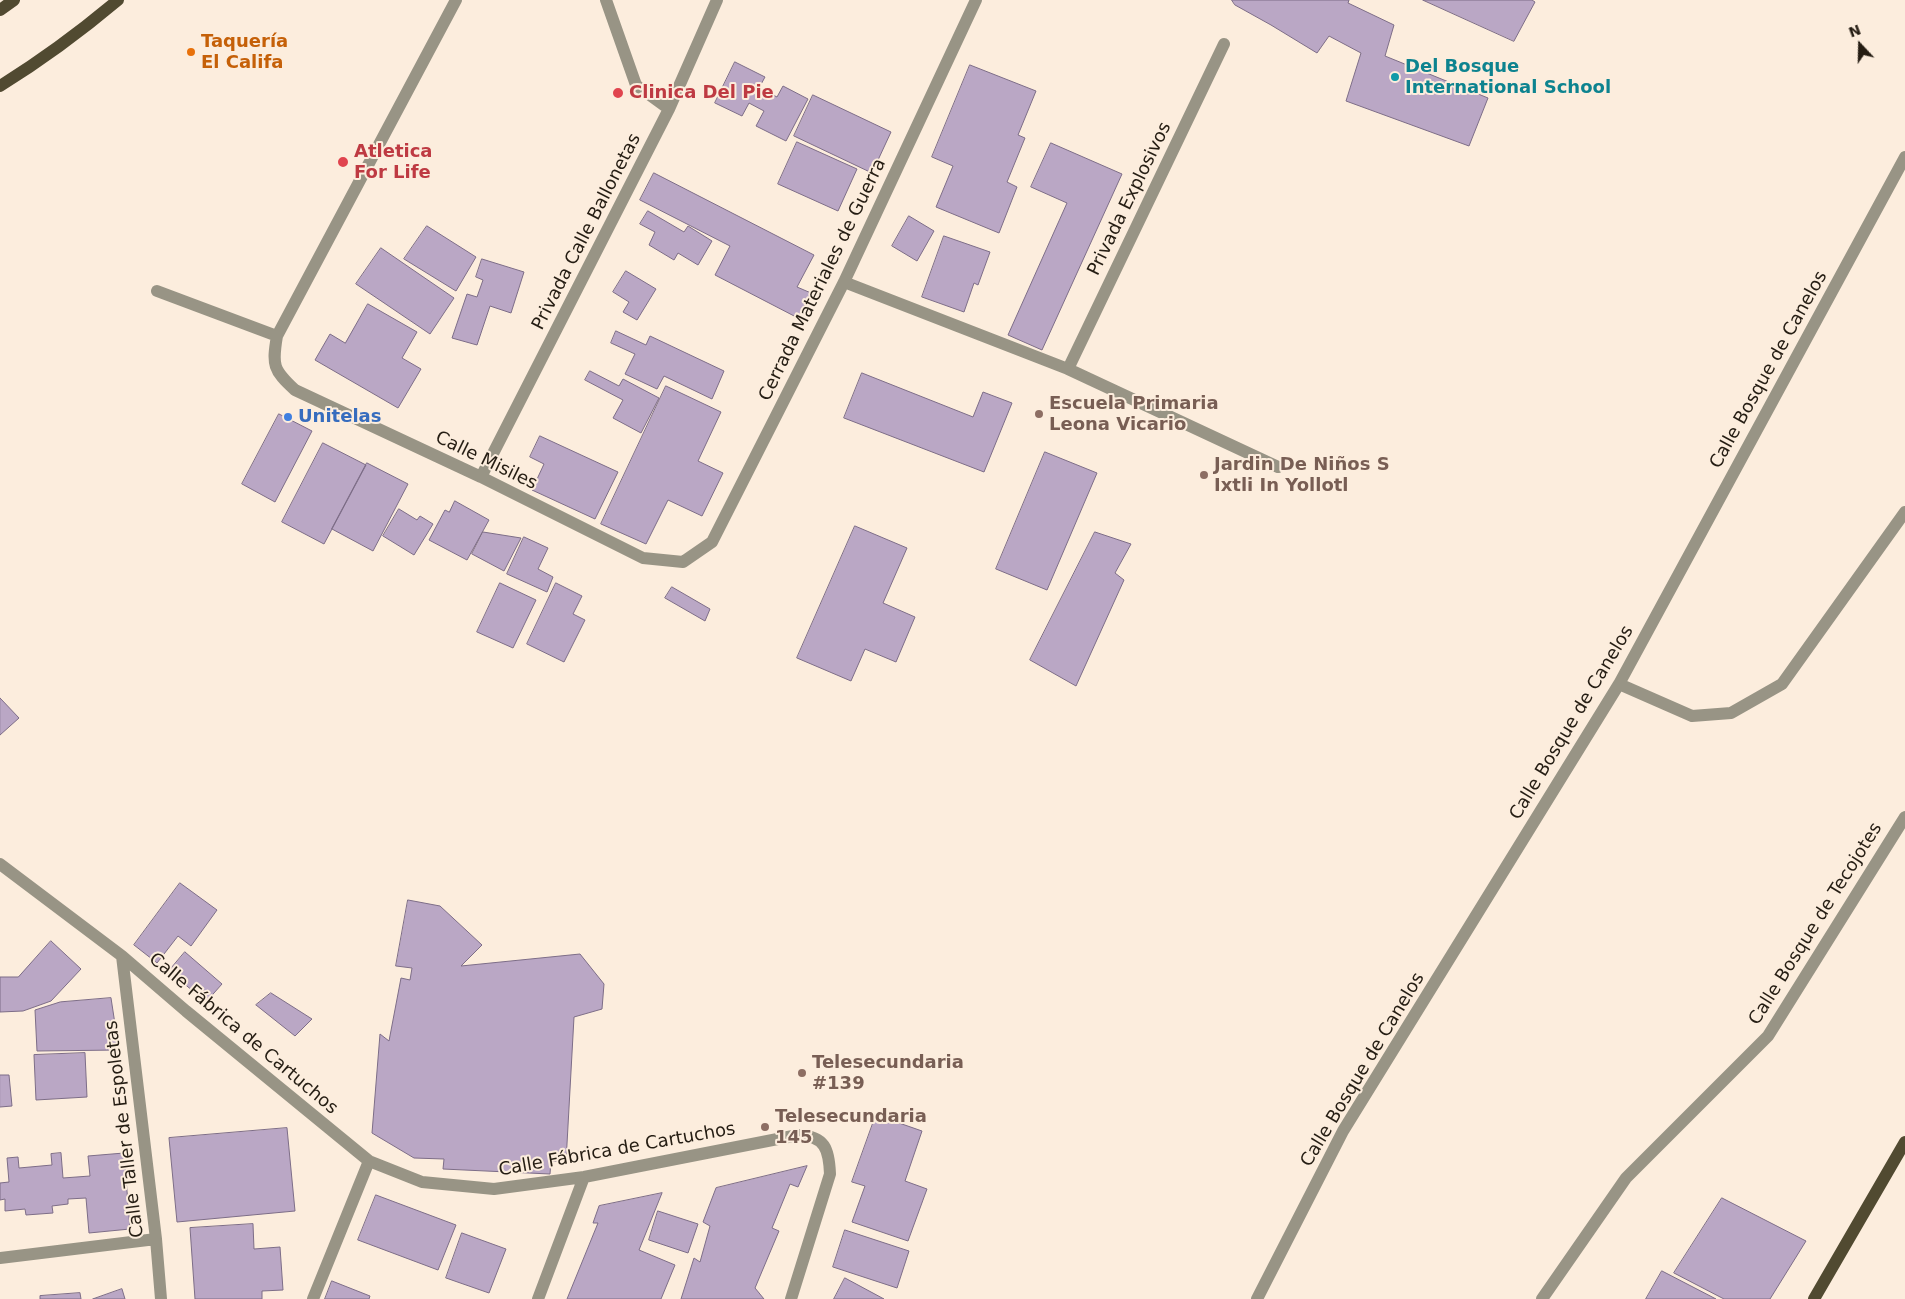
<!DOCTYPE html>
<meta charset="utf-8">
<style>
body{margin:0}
#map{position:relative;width:1905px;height:1299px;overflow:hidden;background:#fceddd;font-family:"DejaVu Sans",sans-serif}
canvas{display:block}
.north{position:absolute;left:1835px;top:20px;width:50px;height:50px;-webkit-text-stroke:4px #fceddd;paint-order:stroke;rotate:339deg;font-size:14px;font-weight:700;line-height:20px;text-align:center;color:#251d13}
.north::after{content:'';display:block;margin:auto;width:18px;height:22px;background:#251d13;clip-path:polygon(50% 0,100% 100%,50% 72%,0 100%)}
</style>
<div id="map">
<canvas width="1905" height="1299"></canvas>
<div class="north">N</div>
</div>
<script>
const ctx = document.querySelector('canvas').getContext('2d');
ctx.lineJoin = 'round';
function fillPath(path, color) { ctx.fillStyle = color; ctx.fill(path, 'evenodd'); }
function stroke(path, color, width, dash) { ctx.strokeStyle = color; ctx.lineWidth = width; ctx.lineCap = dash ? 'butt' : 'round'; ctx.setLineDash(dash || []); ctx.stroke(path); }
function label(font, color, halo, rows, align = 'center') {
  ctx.font = font + ' "DejaVu Sans",sans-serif'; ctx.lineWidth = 4; ctx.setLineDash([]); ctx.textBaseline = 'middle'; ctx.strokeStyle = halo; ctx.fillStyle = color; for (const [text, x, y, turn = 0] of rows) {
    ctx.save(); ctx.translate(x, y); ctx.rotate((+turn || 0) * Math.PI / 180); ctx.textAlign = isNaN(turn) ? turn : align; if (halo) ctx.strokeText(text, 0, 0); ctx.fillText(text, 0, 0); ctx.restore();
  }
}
const building = new Path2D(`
 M1232,0H1349L1348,3L1394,25L1385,56L1488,98L1469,146L1346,101L1361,53L1329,36L1317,53L1271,25L1235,5Z
 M1423,0H1532L1535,2L1514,41Z
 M735,62L765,77L759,88L777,97L783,86L808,99L786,141L756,126L764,111L749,103L742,116L715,103Z
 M970,65L1036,91L1018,135L1025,138L1007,182L1017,187L999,233L936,207L953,166L932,157Z
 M813,95L891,132L872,173L794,136Z
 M797,142L857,169L838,211L778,184Z
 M1051,143L1122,174L1042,350L1008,335L1067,203L1031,187Z
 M654,173L814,255L797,287L811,293L798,318L715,275L730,246L640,200Z
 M648,211L684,232L688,226L712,241L698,265L678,253L674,260L649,245L655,232L640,224Z
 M909,216L934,231L917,261L892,246Z
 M427,226L476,257L456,291L404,259Z
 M944,236L990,252L978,285L974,283L964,312L922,297Z
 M381,248L454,298L430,334L356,284Z
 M482,259L524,272L511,313L490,306L477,345L452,338L467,294L477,297L483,280L476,277Z
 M626,271L656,289L637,320L623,312L629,302L613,292Z
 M368,304L417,332L402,358L421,369L398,408L315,360L330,334L345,343Z
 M616,331L646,345L650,336L724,371L712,399L664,376L657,389L625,374L635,354L611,343Z
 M590,371L619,386L623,379L659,398L641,433L613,418L623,400L585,380Z
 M862,373L973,417L983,392L1012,403L984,472L844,418Z
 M666,386L721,412L698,461L723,473L702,516L668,500L646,544L601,524Z
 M279,414L312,431L275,502L242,484Z
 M540,436L618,472L595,519L532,490L544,464L530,457Z
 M323,443L366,465L324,544L282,522Z
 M1045,452L1097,473L1047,590L996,569Z
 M367,463L408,484L373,551L332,529Z
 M455,501L489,520L467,560L429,540L445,510L449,512Z
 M399,509L417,520L420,516L433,524L414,555L383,536Z
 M855,526L907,548L883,603L915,617L896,662L865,649L851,681L797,658Z
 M483,532L521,538L504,571L472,554Z
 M1095,532L1131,544L1115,573L1124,580L1076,686L1030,660Z
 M524,537L548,548L538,569L553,577L547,592L507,574Z
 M500,583L536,600L513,648L477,632Z
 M556,583L582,596L573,614L585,620L564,662L527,644Z
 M672,587L710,609L705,621L665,598Z
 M0,698L19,718L0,735Z
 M180,883L217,910L191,946L178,936L157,963L134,945Z
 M408,900L440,906L482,945L461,966L580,954L604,984L602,1009L574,1017L566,1162L551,1161L550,1174L443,1169L444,1159L414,1158L372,1133L380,1034L389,1041L401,978L410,980L412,968L396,966Z
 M51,941L81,969L51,1001L23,1011L0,1012V977H18Z
 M185,952L222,984L206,1002L169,971Z
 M271,993L312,1019L295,1036L256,1005Z
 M111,998L119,1050L37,1051L35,1010L60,1002Z
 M85,1053L87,1097L36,1100L34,1055Z
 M0,1075H9L12,1106L0,1107Z
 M876,1115L922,1131L905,1181L927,1189L908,1241L852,1222L865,1186L852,1182Z
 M287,1128L295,1211L177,1222L169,1138Z
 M61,1153L63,1178L90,1176L88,1156L124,1153L130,1229L89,1233L86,1198L68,1199V1204L52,1206L53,1213L26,1215L25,1209L5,1211V1199L0,1200V1183L9,1182L7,1158L18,1157L19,1168L52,1165L51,1154Z
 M807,1166L798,1187L790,1184L772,1228L779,1231L755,1288L764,1299H681L694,1258L700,1262L710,1226L703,1222L716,1188Z
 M662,1193L639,1250L675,1265L661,1299H567L598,1223H593L599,1206Z
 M376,1195L456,1225L438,1270L358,1240Z
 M1722,1198L1806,1241L1770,1299H1724L1674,1273Z
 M658,1211L698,1224L688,1253L649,1240Z
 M253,1224L254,1249L280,1247L283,1290L262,1291V1299H195L190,1228Z
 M845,1230L909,1251L897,1288L833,1267Z
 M462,1233L506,1249L489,1293L446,1278Z
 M1662,1271L1716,1299H1646Z
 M845,1278L884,1299H834Z
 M332,1281L370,1296L369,1299H325Z
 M122,1289L125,1299H93Z
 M80,1293L81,1299H40V1296Z`);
fillPath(building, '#baa7c5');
stroke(building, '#7d6d87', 1);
stroke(new Path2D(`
 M456,0L277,336C272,365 273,370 295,390L481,477L643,558L683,562L712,542L844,282L976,0
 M606,0L636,85L669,109
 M844,282L1068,369L1278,467
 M157,291L277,336
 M1068,369L1224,44
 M481,477L669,109L717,0
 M1619,684L1692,716L1731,713L1782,684L1905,512
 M0,864L122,956L186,1011L369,1161L422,1182L494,1189L584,1177L798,1135C825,1136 829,1149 830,1174L791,1299
 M122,956L156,1239L161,1299
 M0,1258L156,1239
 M313,1299L369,1161
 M538,1299L584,1177
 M1257,1299L1343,1131L1619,684L1905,157
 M1542,1299L1626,1178L1768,1036L1905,817`), '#989485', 12);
stroke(new Path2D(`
 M0,10L14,0
 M0,86C42,60 80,32 118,0
 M1814,1299L1905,1142`), '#514a31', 12);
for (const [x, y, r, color] of [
 [191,52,5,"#e8710a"],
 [1395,77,5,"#0f9aa8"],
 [618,93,6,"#e0444e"],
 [343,162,6,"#e0444e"],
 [1039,414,5,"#8d6e63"],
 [288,417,5,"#3f7fe0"],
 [1204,475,5,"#8d6e63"],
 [802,1073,5,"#8d6e63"],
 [765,1127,5,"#8d6e63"]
]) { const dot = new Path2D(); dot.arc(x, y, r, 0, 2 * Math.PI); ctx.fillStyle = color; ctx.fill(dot); stroke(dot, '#fceddd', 2); }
label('bold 18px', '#c56008', '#fceddd', [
 ["Taquería",201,42],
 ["El Califa",201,63]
], 'left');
label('bold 18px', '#0d838f', '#fceddd', [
 ["Del Bosque",1405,67],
 ["International School",1405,88]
], 'left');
label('bold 18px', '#be3a42', '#fceddd', [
 ["Clinica Del Pie",629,93],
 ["Atletica",354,152],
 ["For Life",354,173]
], 'left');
label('18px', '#251d13', '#fceddd', [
 ["Privada Explosivos",1130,199,-64],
 ["Privada Calle Ballonetas",587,232,-63],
 ["Cerrada Materiales de Guerra",823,280,-64],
 ["Calle Bosque de Canelos",1769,370,-61],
 ["Calle Misiles",486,461,26],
 ["Calle Bosque de Canelos",1572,723,-59],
 ["Calle Bosque de Tecojotes",1816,924,-58],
 ["Calle Fábrica de Cartuchos",243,1034,40],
 ["Calle Bosque de Canelos",1363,1070,-59],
 ["Calle Taller de Espoletas",125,1129,-97],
 ["Calle Fábrica de Cartuchos",617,1150,-10]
]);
label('bold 18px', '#785e54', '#fceddd', [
 ["Escuela Primaria",1049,404],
 ["Leona Vicario",1049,425],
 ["Jardin De Niños S",1214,465],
 ["Ixtli In Yollotl",1214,486],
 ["Telesecundaria",812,1063],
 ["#139",812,1084],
 ["Telesecundaria",775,1117],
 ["145",775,1138]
], 'left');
label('bold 18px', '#366cbe', '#fceddd', [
 ["Unitelas",298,417]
], 'left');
</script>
